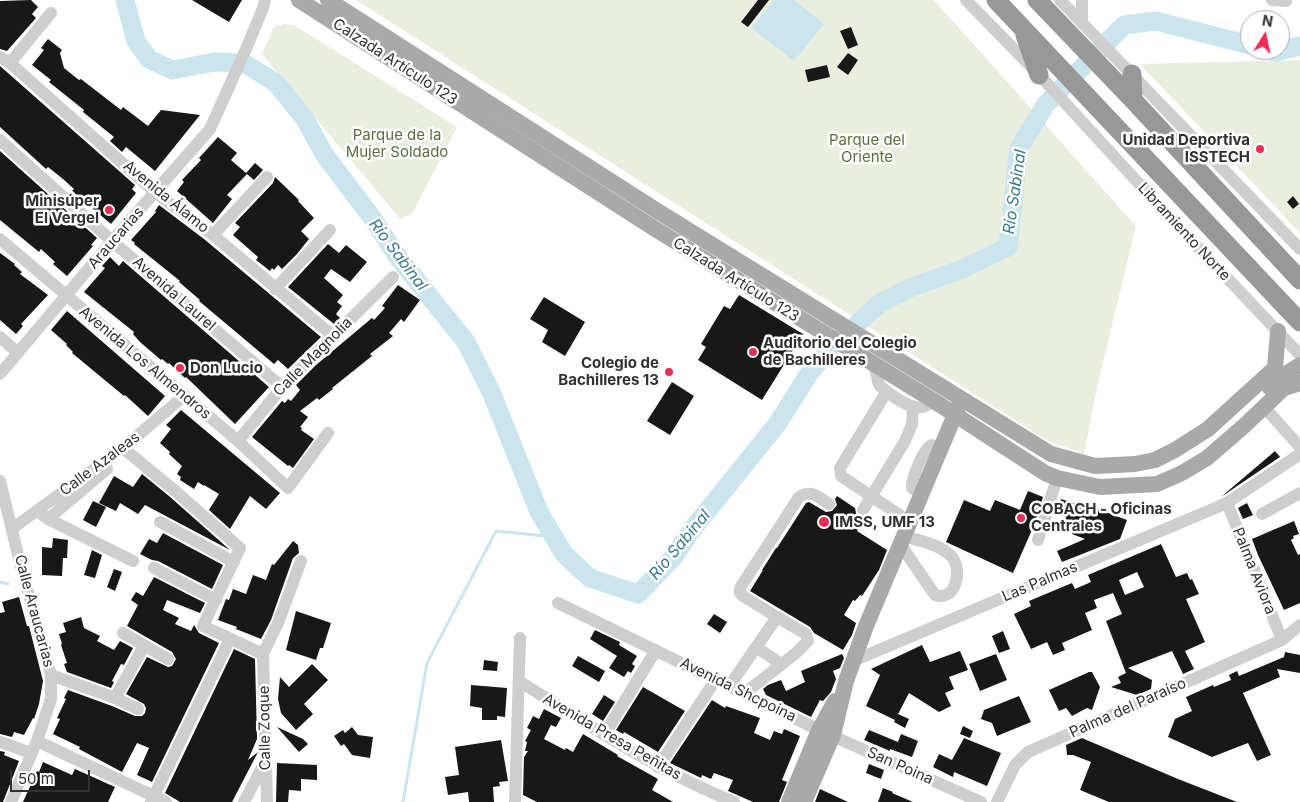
<!DOCTYPE html>
<meta charset="utf-8">
<style>
body{margin:0}
#map{position:relative;width:1300px;height:802px;overflow:hidden;background:#fff;font-family:Inter,sans-serif}
canvas{display:block}
.north{position:absolute;left:1240px;top:10px;width:50px;height:50px;box-sizing:border-box;background:#fff;border:1px solid #adadad;border-radius:50%;rotate:10deg;font-size:14px;font-weight:700;line-height:20px;text-align:center;color:#313131}
.north::after{content:'';display:block;margin:auto;width:18px;height:22px;background:#ed2d53;clip-path:polygon(50% 0,100% 100%,50% 72%,0 100%)}
.scale{position:absolute;left:10px;top:770px;width:80px;height:22px;box-sizing:border-box;border:2px solid #313131;border-top:0;padding-left:6px;font-size:15px;line-height:18px;white-space:nowrap;color:#313131;-webkit-text-stroke:4px #fff;paint-order:stroke}
</style>
<div id="map">
<canvas width="1300" height="802"></canvas>
<div class="north">N</div>
<div class="scale">50 m</div>
</div>
<script>
const ctx = document.querySelector('canvas').getContext('2d');
ctx.lineJoin = 'round';
function fillPath(path, color) { ctx.fillStyle = color; ctx.fill(path, 'evenodd'); }
function stroke(path, color, width, dash) { ctx.strokeStyle = color; ctx.lineWidth = width; ctx.lineCap = dash ? 'butt' : 'round'; ctx.setLineDash(dash || []); ctx.stroke(path); }
function label(font, color, halo, rows, align = 'center') {
  ctx.font = font + ' Inter,sans-serif'; ctx.lineWidth = 5; ctx.setLineDash([]); ctx.textBaseline = 'middle'; ctx.strokeStyle = halo; ctx.fillStyle = color; for (const [text, x, y, turn = 0] of rows) {
    ctx.save(); ctx.translate(x, y); ctx.rotate((+turn || 0) * Math.PI / 180); ctx.textAlign = isNaN(turn) ? turn : align; if (halo) ctx.strokeText(text, 0, 0); ctx.fillText(text, 0, 0); ctx.restore();
  }
}
fillPath(new Path2D(`
 M356,0H934L1136,226L1098,383L1084,454L1048,441Z
 M284,24L294,25L457,127L412,214L400,219L262,54L274,27Z
 M1300,60V233L1140,64Z`), '#e9eedf');
fillPath(new Path2D(`
 M774,0H794L824,24L794,61L751,28Z`), '#cbe5ee');
stroke(new Path2D(`
 M0,582L8,584
 M403,802L427,663L496,531L554,537`), '#cbe5ee', 3);
stroke(new Path2D(`
 M125,0L136,41L149,59L172,70L214,62L244,63L276,83L305,119L324,154L373,219L397,256L466,342L492,394L539,512L564,554L590,578L638,594L673,558L691,531L778,423L810,372L833,346L880,303L912,287L960,270L1008,247L1019,148L1046,104L1124,25L1156,21L1250,45
 M1268,50L1275,52L1300,46`), '#cbe5ee', 19);
fillPath(new Path2D(`
 M31,0L38,7L32,14L36,18L7,51L0,49V1Z
 M192,0H242L229,22Z
 M758,0H769L748,27L741,22Z
 M851,27L858,45L848,49L840,31Z
 M48,39L62,50L60,53L64,68L79,80L81,79L121,110L123,107L148,126L161,110L200,115L155,171L126,147L122,152L110,141L114,137L83,112L84,110L49,82L51,80L32,65L44,50L41,48Z
 M848,53L858,60L848,75L837,67Z
 M827,65L830,77L808,82L805,70Z
 M0,66L135,185L132,189L136,193L111,224L72,191L74,189L63,179L48,167L46,169L0,127Z
 M218,137L237,153L231,160L246,173L255,163L263,170L254,180L247,174L227,195L232,199L213,223L177,191L184,182L182,180L201,160L199,158Z
 M0,151L97,238L91,245L93,246L67,276L53,264L55,262L41,249L39,252L0,220Z
 M275,177L299,200L298,201L314,218L301,231L309,239L297,254L282,269L278,265L274,270L272,268L270,271L256,260L258,257L233,235L240,227L235,223L273,183Z
 M1293,196L1299,204L1293,209L1287,202Z
 M159,205L204,239L321,337L288,369L278,360L274,364L199,301L200,300L179,282L180,281L134,244L135,243L131,240L156,212L155,211Z
 M328,244L339,253L346,245L367,262L350,282L331,269L324,278L343,295L337,302L342,306L336,314L340,318L334,324L288,287Z
 M0,253L15,264L14,265L22,272L20,274L48,295L21,324L23,326L16,334L0,320Z
 M110,257L119,266L123,261L269,387L235,424L186,377L185,378L169,363L168,364L162,359L161,360L140,342L133,334L134,332L84,292L105,268L102,266Z
 M398,285L420,300L404,322L401,319L389,333L393,336L370,354L372,356L332,388L333,389L319,400L317,398L300,411L308,417L300,427L302,428L301,430L314,439L293,468L289,465L288,466L252,437L282,401L285,403L288,399L291,401L300,390L296,385L316,365L372,318L374,320L385,308L382,306Z
 M739,295L803,334L762,400L698,360L706,347L701,344L724,306L730,309Z
 M544,297L585,322L565,356L542,342L548,330L530,319Z
 M67,311L165,396L148,416L125,395L124,396L72,353L73,352L66,345L67,344L51,330Z
 M672,382L694,396L670,435L647,421Z
 M181,410L280,493L266,509L250,496L230,529L209,510L219,494L204,485V486L198,482L194,489L180,480L181,477L177,474L182,466L169,454L170,452L160,443L171,429L166,425Z
 M1275,451L1280,457L1221,497Z
 M142,474L169,496L230,550L145,505L138,514L120,503L116,511L99,503L114,476L133,487Z
 M1028,491L1043,497L1035,523L1013,573L946,542L964,500L990,511L995,500L1020,510Z
 M837,496L855,508L856,513L858,517L865,518L857,531L887,550L879,570L862,596L860,595L855,601L853,600L844,615L856,623L852,635L843,650L814,633L810,627L750,591L763,570H762L776,548H777L806,503L809,502L826,512L832,511L837,505L835,499Z
 M1061,499L1083,506L1084,504L1127,520L1120,539L1062,562L1057,551L1085,539L1072,534L1076,524L1065,521L1067,513L1059,510Z
 M93,501L106,507L96,527L83,520Z
 M1247,503L1253,515L1243,519L1238,508Z
 M1294,521L1299,534L1293,536L1294,538L1291,540L1298,555L1300,554V603L1284,610L1258,555L1252,539Z
 M163,533L223,565L212,589L158,561L152,560L140,554L149,539L157,543Z
 M53,538L68,540L67,558H63L62,576L42,575V547L52,548Z
 M293,541L298,545L299,553L293,558L271,620L261,639L236,629L237,627L218,620L226,599L229,600L233,589L246,594L253,575L266,580L272,564L274,565Z
 M1161,544L1176,577L1187,573L1190,580L1192,579L1199,594L1186,599L1205,642L1185,651L1194,669L1183,674L1172,651L1128,668L1152,680L1151,689L1137,695L1111,687L1121,683L1118,677L1126,673L1106,621L1122,614L1113,593L1094,600L1097,608L1085,613L1092,630L1062,643L1065,650L1053,655L1047,642L1031,649L1014,614L1031,606L1029,601L1072,583L1075,589L1091,582L1088,575ZM1137,572L1144,587L1125,595L1119,580Z
 M92,550L102,555L95,578L84,575Z
 M114,569L122,572L115,591L107,587Z
 M154,577L205,603L200,613L167,600L163,610L179,618L175,624L191,631L194,625L199,633L219,643L152,782L137,775L149,748L137,743L122,772L79,749L80,747L53,734L60,719L57,718L66,699L64,698L68,690L112,706L135,716H142L145,713L146,708L144,704L126,694L147,657L168,667L172,666L176,659L172,652L127,626L138,605L131,600L136,592L143,596Z
 M19,597L27,626H29L43,681L39,704L34,719L33,718L24,735L14,732L12,737L0,734V613L5,612L2,602Z
 M296,611L331,623L323,648H320L316,660L286,650Z
 M714,614L727,622L720,633L707,624Z
 M81,617L84,628L100,636L97,641L114,650L120,641L133,648L124,665L121,664L112,681L114,682L111,688L67,672L64,664L67,663L61,645L62,644L59,634L66,632L63,623Z
 M595,630L620,642L619,645L637,656L632,664L635,666L631,673L628,671L624,677L609,668L617,656L590,639Z
 M1003,631L1010,649L999,653L992,636Z
 M922,645L930,662L960,651L968,670L949,677L954,689L945,693L951,706L939,712L909,693L895,720L866,706L880,675L871,669Z
 M234,649L255,659L257,739L248,760L258,752L232,802H180L165,793Z
 M1285,652L1300,655V673L1277,669L1280,677L1243,693L1271,755L1257,761L1248,743L1212,757L1168,737L1175,719L1192,711L1186,697L1213,685L1214,687L1231,680L1229,675L1237,671L1239,676L1284,657Z
 M842,654L844,658L840,668L833,671L836,679L831,692L823,701L820,700L811,717L766,695L763,689L768,685L781,680L786,691L805,682L801,671Z
 M996,654L1007,680L980,691L969,664Z
 M578,656L605,671L599,682L572,666Z
 M484,660L498,662L497,671L483,670Z
 M312,664L328,680L304,704L313,714L296,730L281,713L278,699L280,677L289,687Z
 M1089,672H1092L1100,687L1092,710L1087,708L1072,716L1066,708L1059,711L1049,690Z
 M471,685L507,688L505,717L497,716V720H482V708L470,706Z
 M643,687L685,711L658,752L624,732L623,734L616,730Z
 M604,695L615,702L603,721L592,714Z
 M1019,696L1031,722L997,736L992,723L981,719L984,710Z
 M712,700L725,708L726,706L760,718L754,733L770,740L774,731L782,734L784,729L800,736L782,780L787,782L779,802H753L728,791L733,780L714,773L711,779L702,775L701,778L670,763Z
 M544,709L561,718L556,727L551,725L544,739L565,750L566,748L573,752L583,734L618,755L617,756L658,779L652,790L673,802H537L523,795L524,757L528,751H525L527,742L525,741L531,730L527,728L533,716L539,719Z
 M898,714L909,719L905,728L894,722Z
 M963,726L973,731L970,738L960,734Z
 M277,727L303,739L308,744L299,752Z
 M352,727L358,735L373,737L370,758L352,755L344,744L341,746L334,736L343,730L345,733Z
 M869,730L898,742L901,734L918,741L912,757L890,749V751L864,740Z
 M964,738L1001,753L987,786L954,772L953,777L933,767L939,754L952,760Z
 M1082,738L1178,779L1237,802H1109L1080,790L1091,762L1073,755H1067L1066,745Z
 M501,740L508,781L499,782L500,786L493,787L494,802H469L468,792L448,795L445,777L459,775L455,747Z
 M0,751L5,752L4,755L19,761L3,802H0Z
 M43,762L72,775L75,769L115,787L108,802H23L37,771L39,772Z
 M277,763L317,765V780L301,779V791L289,790L288,802H276Z
 M869,764L884,770L881,779L866,773Z
 M883,788L893,792L892,793L913,802H878Z
 M820,789L848,802H815Z`), '#181818');
stroke(new Path2D(`
 M966,0L1044,80L1176,224L1300,355
 M1060,0L1300,249
 M1082,0V23
 M1272,0L1286,1
 M0,57L10,63L156,193L213,235L333,336
 M10,63L51,13
 M0,140L112,241L282,387
 M213,235L267,177
 M0,239L238,441L288,488L328,433
 M275,289L330,230
 M0,337L18,353
 M875,365L878,382L880,386C890,394 909,410 923,407C927,406 931,403 934,401
 M0,374L112,241L210,129L246,49L263,8L265,0
 M887,391L840,468L841,476L910,522
 M1264,407L1300,447
 M238,441L282,387L393,277
 M123,448L174,490L240,548L203,626L263,654
 M0,481L21,567L51,675V699L37,741L11,802
 M921,494L912,488C911,479 924,447 932,445L940,448
 M1227,503L1282,640
 M863,510L905,441L912,424L913,407
 M38,511L48,519L133,561
 M1262,514L1300,493
 M48,519L107,469
 M160,522L234,562
 M13,528L123,448L184,396
 M1038,540L1057,478
 M900,544L935,595C957,602 963,568 951,556C940,544 919,541 904,536
 M154,568L216,600
 M558,603L819,730L981,802
 M777,617L743,596L740,593V588L799,497C812,489 818,497 829,504
 M123,633L168,659
 M756,647L781,664
 M263,654L267,802
 M263,654L278,623L301,561
 M853,661L1227,503L1300,454
 M51,675L115,698L138,709
 M519,681C589,725 657,771 734,802
 M730,685L777,617L806,634L808,641L796,653L745,693
 M115,698L144,646
 M604,735L656,650
 M37,741L166,802
 M0,742L31,753
 M658,767L716,679
 M151,802L230,639
 M244,802L265,762
 M515,802L520,638
 M997,802L1015,765L1028,752L1282,640L1300,625`), '#cecece', 12);
stroke(new Path2D(`
 M299,0L652,227L934,401L1045,473L1057,478L1100,487L1157,484L1182,473L1207,458L1244,426L1284,388L1300,383
 M328,0L659,212L1051,454L1095,466L1135,464L1155,460L1175,450L1208,429L1275,368L1278,331
 M1269,387L1281,377L1300,365
 M789,802L819,730L835,701
 M804,802L833,735L846,681L866,626L959,405`), '#a9a9a9', 16);
stroke(new Path2D(`
 M996,0L1300,322
 M1037,0L1133,100L1300,280
 M1025,35L1039,75
 M1132,74L1133,100`), '#989898', 19);
for (const [x, y, r, color] of [
 [1260,149,5,"#ed2d53"],
 [109,210,5,"#ed2d53"],
 [753,352,5,"#ed2d53"],
 [180,368,5,"#ed2d53"],
 [669,372,5,"#ed2d53"],
 [1021,518,5,"#ed2d53"],
 [824,522,6,"#ed2d53"]
]) { const dot = new Path2D(); dot.arc(x, y, r, 0, 2 * Math.PI); ctx.fillStyle = color; ctx.fill(dot); stroke(dot, '#fff', 2); }
label('15px', '#313131', '#fff', [
 ["Calzada Artículo 123",395,62,33],
 ["Avenida Álamo",166,197,39],
 ["Libramiento Norte",1184,232,47],
 ["Araucarias",116,238,-49],
 ["Calzada Artículo 123",736,280,32],
 ["Avenida Laurel",174,294,41],
 ["Calle Magnolia",313,357,-45],
 ["Avenida Los Almendros",145,363,40],
 ["Calle Azaleas",100,464,-37],
 ["Palma Aviora",1254,571,68],
 ["Las Palmas",1040,582,-23],
 ["Calle Araucarias",34,611,75],
 ["Avenida Shcpoina",738,690,26],
 ["Palma del Paraíso",1128,708,-24],
 ["Calle Zoque",265,728,-91],
 ["Avenida Presa Peñitas",612,737,30],
 ["San Poina",900,766,24]
]);
label('15px', '#5a703b', '#fff', [
 ["Parque de la",397,135],
 ["Mujer Soldado",397,152],
 ["Parque del",867,140],
 ["Oriente",867,157]
]);
label('bold 15px', '#313131', '#fff', [
 ["Unidad Deportiva",1250,140,"right"],
 ["ISSTECH",1250,157,"right"],
 ["Minisúper",99,201,"right"],
 ["El Vergel",99,218,"right"],
 ["Auditorio del Colegio",763,343],
 ["de Bachilleres",763,360],
 ["Colegio de",659,363,"right"],
 ["Bachilleres 13",659,380,"right"],
 ["Don Lucio",190,368],
 ["COBACH - Oficinas",1031,509],
 ["Centrales",1031,526],
 ["IMSS, UMF 13",835,522]
], 'left');
label('italic 16px', '#387a91', '#fff', [
 ["Río Sabinal",1015,192,-82],
 ["Río Sabinal",398,255,53],
 ["Río Sabinal",680,545,-50]
]);
</script>
